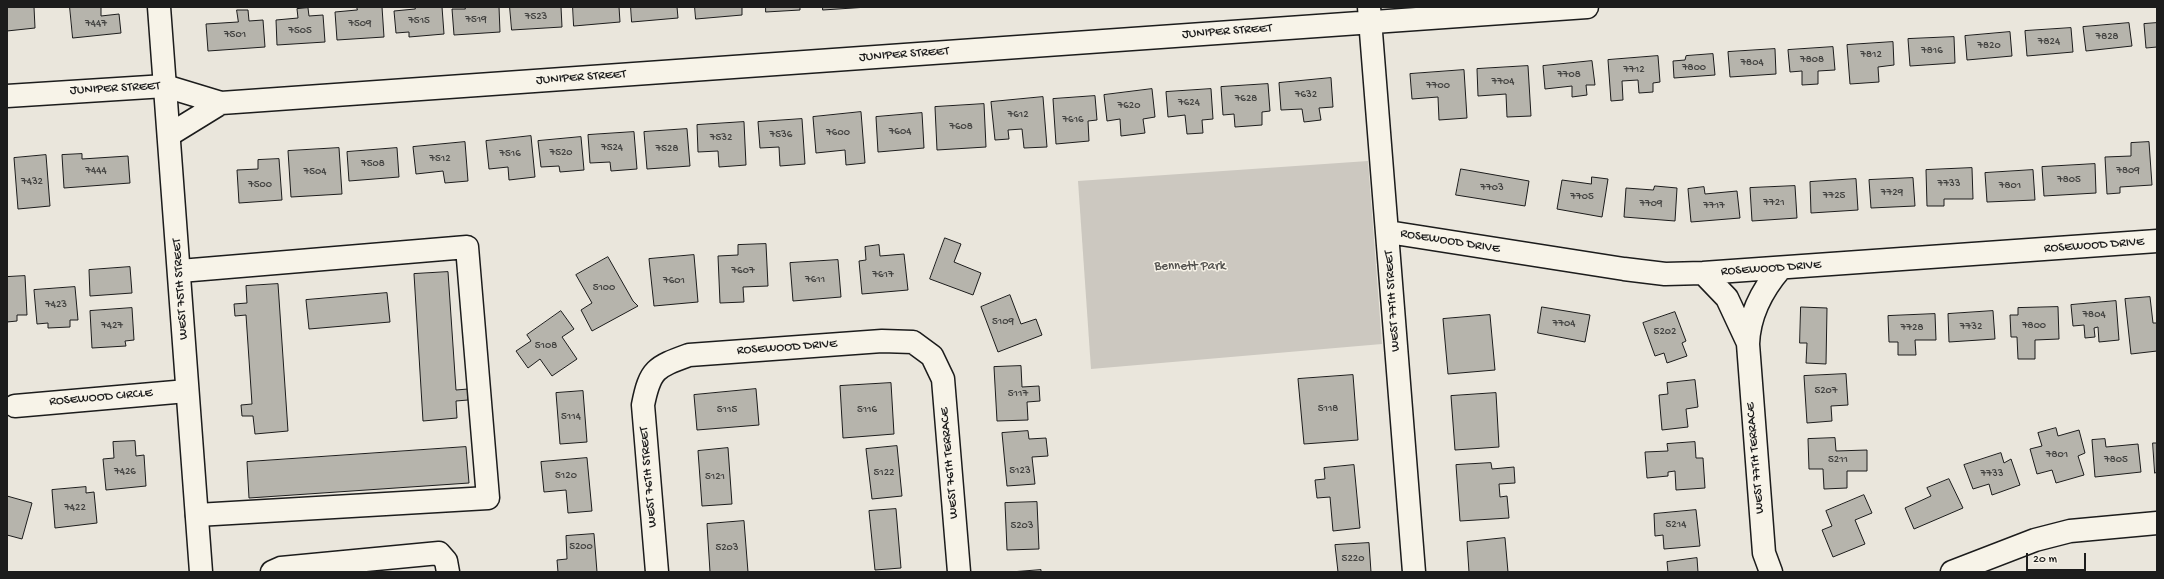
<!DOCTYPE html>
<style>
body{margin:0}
#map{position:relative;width:2164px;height:579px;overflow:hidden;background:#eae6dc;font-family:"Gochi Hand",sans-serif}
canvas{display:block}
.frame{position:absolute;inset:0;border:8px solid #1c1c1c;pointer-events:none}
.scale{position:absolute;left:2026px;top:553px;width:60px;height:18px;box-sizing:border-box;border:2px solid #1c1c1c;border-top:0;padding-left:5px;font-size:12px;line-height:14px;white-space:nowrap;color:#1c1c1c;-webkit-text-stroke:3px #f7f3e8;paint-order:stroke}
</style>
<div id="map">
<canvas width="2164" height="579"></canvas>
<div class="frame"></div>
<div class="scale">20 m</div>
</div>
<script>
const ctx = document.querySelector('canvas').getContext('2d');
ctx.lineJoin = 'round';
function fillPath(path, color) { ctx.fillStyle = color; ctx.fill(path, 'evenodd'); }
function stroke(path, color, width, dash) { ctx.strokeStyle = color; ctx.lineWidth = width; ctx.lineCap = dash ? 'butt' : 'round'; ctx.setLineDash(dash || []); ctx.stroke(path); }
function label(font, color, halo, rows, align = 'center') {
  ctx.font = font + ' "Gochi Hand",sans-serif'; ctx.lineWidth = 3; ctx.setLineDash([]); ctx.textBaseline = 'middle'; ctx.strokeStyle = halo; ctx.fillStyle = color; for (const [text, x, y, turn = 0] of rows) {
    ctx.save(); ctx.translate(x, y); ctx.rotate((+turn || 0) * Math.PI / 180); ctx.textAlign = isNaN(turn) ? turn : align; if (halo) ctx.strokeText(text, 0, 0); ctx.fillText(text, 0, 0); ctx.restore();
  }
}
fillPath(new Path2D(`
 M1368,161L1382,344L1091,369L1078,181Z`), '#ccc8c0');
const building = new Path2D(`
 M7,7H34L35,28L7,31Z
 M70,7H101V16L119,14L121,33L73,38Z
 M357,7H382L384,37L337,40L335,12L357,10Z
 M415,7H442L444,34L409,37V32L396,33L394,11L415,9Z
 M465,7H499L500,32L454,35L452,9H465Z
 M510,7H561L562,27L512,30Z
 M573,7H619L620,22L574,26Z
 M631,7H677L678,18L632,22Z
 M695,7H742V15L696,19Z
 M766,7H800V10L766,12Z
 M823,7H868L823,10Z
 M308,8L309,16L323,15L325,42L277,45L276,20L298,18L297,9Z
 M237,10H248L249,21L263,20L265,47L208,51L206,24L238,22Z
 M2129,23L2132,46L2086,51L2083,27Z
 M2157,23V47L2146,48L2144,24Z
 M2071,28L2073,52L2027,56L2025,31Z
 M2010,32L2012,56L1967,60L1965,36Z
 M1954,37L1955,63L1910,66L1908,39Z
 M1893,42L1894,65L1878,67L1879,82L1850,84L1847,45Z
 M1833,47L1835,70L1818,71V84L1802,85V71L1790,72L1788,50Z
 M1775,49L1776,74L1730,77L1728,52Z
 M1713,54L1715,75L1674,78L1673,61L1685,60L1686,56Z
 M1658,56L1660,82L1653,83V92L1639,93L1638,80L1622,81L1623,100L1611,101L1608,60Z
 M1592,61L1595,85H1586L1587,95L1572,97V86L1545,89L1543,66Z
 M1528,66L1531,116L1507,117L1506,94L1478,96L1477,69Z
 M1464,70L1467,118L1439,120L1438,97L1412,99L1410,74Z
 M1331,78L1333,107L1319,108L1321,120L1304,122L1302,109L1281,110L1279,83Z
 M1268,84L1270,111L1262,112V125L1235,127L1234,114L1223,115L1221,87Z
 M1152,89L1155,117L1143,119L1145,133L1121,136L1120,119L1107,121L1104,95Z
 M1211,89L1213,119L1202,120L1203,133L1187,134L1185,115L1168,117L1166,92Z
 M1095,96L1097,120L1088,121L1089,141L1056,144L1053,99Z
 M1043,97L1047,147L1024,148L1022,129L1008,130L1009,139L995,140L991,102Z
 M984,104L986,147L937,150L935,107Z
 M861,112L865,163L846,165L845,150L816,153L813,117Z
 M922,113L924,148L878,152L876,117Z
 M802,119L805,164L780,166L779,147L760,148L758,122Z
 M744,122L746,165L719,167L718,151L698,152L697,125Z
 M687,129L690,166L647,169L644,132Z
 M634,132L637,169L611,171L610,162L590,163L588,135Z
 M531,136L535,177L509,180L508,167L489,169L486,141Z
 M581,137L584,170L560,172L559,166L541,167L538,141Z
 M465,142L468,181L445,183L443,171L416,174L413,147Z
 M2149,142L2152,185L2120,187V193L2107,194L2105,157L2131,156V143Z
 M339,148L342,194L291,197L288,151Z
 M397,148L399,177L349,181L347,152Z
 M82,154V159L128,156L130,183L64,188L62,155Z
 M46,155L50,206L18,209L14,158Z
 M279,159L282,200L239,203L237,170L258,169V160Z
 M2095,164L2096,193L2044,196L2042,167Z
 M1972,168L1973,199H1944V206H1927L1926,170Z
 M1461,169L1529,181L1525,206L1456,195Z
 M2033,170L2035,200L1987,202L1985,173Z
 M1592,177L1608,179L1602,217L1557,209L1562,180L1591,184Z
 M1913,178L1915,206L1871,208L1869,180Z
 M1856,179L1858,210L1811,213L1810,182Z
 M1655,186L1677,188L1675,221L1624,217L1626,188L1653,190Z
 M1795,186L1797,218L1752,221L1750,188Z
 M1704,187L1705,194L1737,191L1740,218L1691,222L1688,189Z
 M945,238L961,244L954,262L981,273L973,295L930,279Z
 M766,244L768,286L743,287L744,302L720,303L718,256L738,255V245Z
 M879,245L880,256L904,254L908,290L862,294L859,261L866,260L865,247Z
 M694,255L698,302L654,306L649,259Z
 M608,257L633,301L638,306L592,331L581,310L592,303L576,275Z
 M838,260L841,297L793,301L790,263Z
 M130,267L132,293L90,296L89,270Z
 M448,272L456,390L468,389V400L456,401L457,418L423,421L414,274Z
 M25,276L27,315H17V321L7,322V277Z
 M278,284L288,431L255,434L253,416H242L241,405L252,404L246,315L235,316L234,304L247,303L246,286Z
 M75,287L78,320H70V327L48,328V323L37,324L34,290Z
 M387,293L390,322L309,329L306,300Z
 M1010,295L1021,324L1036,319L1042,335L998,352L981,307Z
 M2150,297L2153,323H2157V351L2131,354L2125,299Z
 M2116,301L2119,340L2099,342L2098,327L2094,328L2095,337L2085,338L2084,325L2073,326L2071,305Z
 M1542,307L1590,315L1585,342L1538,333Z
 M1801,307L1827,308L1826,364L1806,363L1807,343H1800Z
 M2058,307L2059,339L2035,340V359H2018L2017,337H2011L2010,315H2018V308Z
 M132,308L134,340L125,341L126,346L92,348L90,311Z
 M561,311L574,329L562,337L577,359L552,376L540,359L528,368L516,351L531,341L527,335Z
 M1993,311L1995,339L1949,342L1948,314Z
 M1675,312L1686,341L1682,343L1687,356L1667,363L1664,353L1655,356L1643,323Z
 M1935,314L1936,340H1915L1916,355H1898V342H1889L1888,316Z
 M1490,315L1495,370L1448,374L1443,319Z
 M1021,366L1022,387L1039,386L1040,401L1027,402L1028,420L997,421L994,367Z
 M1846,374L1848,405L1831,406L1832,421L1807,423L1804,376Z
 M1353,375L1358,440L1304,444L1298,379Z
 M1695,380L1698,407L1686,409L1688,427L1662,430L1659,395L1668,394L1667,383Z
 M891,383L894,434L843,438L840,386Z
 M756,389L759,425L697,430L694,395Z
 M583,391L587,442L560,444L556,393Z
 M1496,393L1499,447L1455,450L1451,396Z
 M2056,428L2058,436L2079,430L2085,453L2078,456L2084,475L2056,483L2052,470L2037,474L2030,449L2042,446L2038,433Z
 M1028,431L1029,439L1046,438L1048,456L1032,457L1035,484L1007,486L1002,433Z
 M1835,438L1836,451L1867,450V471H1847V488L1824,489L1823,469H1809L1808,439Z
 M2105,439L2106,447L2138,444L2141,472L2095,477L2092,440Z
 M135,441L136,456L144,455L146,486L106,490L103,459L114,458L113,442Z
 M1695,442L1696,458H1703L1705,488L1676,490L1675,471L1668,472V476L1647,478L1645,452L1668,451L1667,444Z
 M2153,443H2157V472L2155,473Z
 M897,446L902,496L872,499L866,449Z
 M466,447L469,483L249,498L247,462Z
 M728,448L732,504L702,506L698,451Z
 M2001,453L2004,463L2011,459L2020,485L1992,495L1989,484L1973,489L1964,465Z
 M587,458L592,511L568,513L566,490L544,492L541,462Z
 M1491,463L1492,469L1514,467L1515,483L1499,484L1500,497L1507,496L1509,518L1460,521L1456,465Z
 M1354,465L1360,528L1333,531L1330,497L1317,498L1315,480L1325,479L1324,468Z
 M1949,479L1963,508L1914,529L1905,508L1931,496L1927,488Z
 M86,487V493L94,492L97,523L55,528L52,490Z
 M1864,495L1872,513L1855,520L1865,544L1833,557L1822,530L1832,526L1826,511Z
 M7,496L32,503L22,539L7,535Z
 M1037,502L1039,549L1007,550L1005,503Z
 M896,509L901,568L875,570L869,511Z
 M1696,510L1700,546L1664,549L1663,535L1655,536L1654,514Z
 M744,521L748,572H710L707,524Z
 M594,534L597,572H558L557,560L567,559L566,536Z
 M1505,538L1508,572H1469L1467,542Z
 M1369,543L1371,572H1338L1335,545Z
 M1697,558L1698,572H1668L1667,562Z
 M1041,570V572H1011Z`);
fillPath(building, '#b6b4ac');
stroke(building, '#1c1c1c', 1);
const minor = new Path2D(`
 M1369,7L1414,572
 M7,96L165,86L221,103L1587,7
 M169,135L221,103
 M1388,232L1624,269L1665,274L1703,273L2157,241
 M180,271L467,247L488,498L197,515
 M1703,273L1727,298L1748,343
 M15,406L187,391
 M272,572L281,568L439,553L446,561L448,572
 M657,572L643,405C650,369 656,367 689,355L882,341L913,342L932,356L943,379L959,572
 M1771,572L1764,553L1748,344C1749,315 1762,290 1781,268
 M1952,572L2035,540L2070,531L2157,523`);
const major = new Path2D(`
 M159,7L201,572`);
stroke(minor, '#1c1c1c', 25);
stroke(major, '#1c1c1c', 25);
stroke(minor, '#f7f3e8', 22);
stroke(major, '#f7f3e8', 22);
label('11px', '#424240', null, [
 ["7523",536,17],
 ["7519",476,20],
 ["7515",419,21],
 ["7447",96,24],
 ["7509",360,24],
 ["7505",300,31],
 ["7501",235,35],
 ["7828",2107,37],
 ["7824",2049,42],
 ["7820",1989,46],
 ["7816",1932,51],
 ["7812",1871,55],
 ["7808",1812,60],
 ["7804",1752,63],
 ["7800",1694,68],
 ["7712",1634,70],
 ["7708",1569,75],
 ["7704",1503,82],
 ["7700",1438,86],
 ["7632",1306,95],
 ["7628",1246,99],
 ["7624",1189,103],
 ["7620",1129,106],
 ["7612",1018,115],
 ["7616",1073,120],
 ["7608",961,127],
 ["7604",900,132],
 ["7600",838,133],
 ["7536",781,135],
 ["7532",721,138],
 ["7524",612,148],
 ["7528",667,149],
 ["7520",561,153],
 ["7516",510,154],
 ["7512",440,159],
 ["7508",373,164],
 ["7444",96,171],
 ["7809",2128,171],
 ["7504",315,172],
 ["7805",2069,180],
 ["7432",32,182],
 ["7733",1949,184],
 ["7500",260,185],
 ["7801",2010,186],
 ["7703",1492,188],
 ["7729",1892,193],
 ["7725",1834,196],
 ["7705",1582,197],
 ["7721",1774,203],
 ["7709",1651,204],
 ["7717",1714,206],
 ["7607",743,271],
 ["7617",883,275],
 ["7611",815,280],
 ["7601",674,281],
 ["5100",604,288],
 ["7423",56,305],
 ["7804",2094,315],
 ["5109",1003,322],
 ["7704",1564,324],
 ["7427",112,326],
 ["7800",2034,326],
 ["7732",1971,327],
 ["7728",1912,328],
 ["5202",1665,332],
 ["5108",546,346],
 ["5207",1826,391],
 ["5117",1018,394],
 ["5118",1328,409],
 ["5115",727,410],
 ["5116",867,410],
 ["5114",571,417],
 ["7801",2057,455],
 ["5211",1838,460],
 ["7805",2116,460],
 ["5123",1020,471],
 ["7426",125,472],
 ["5122",884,473],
 ["7733",1992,474],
 ["5120",566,476],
 ["5121",715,477],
 ["7422",75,508],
 ["5214",1676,525],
 ["5203",1022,526],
 ["5200",581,547],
 ["5203",727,548],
 ["5220",1353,559]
]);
label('13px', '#1c1c1c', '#f7f3e8', [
 ["JUNIPER STREET",1227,32,-4],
 ["JUNIPER STREET",904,55,-4],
 ["JUNIPER STREET",581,78,-4],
 ["JUNIPER STREET",115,89,-3],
 ["ROSEWOOD DRIVE",1450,242,9],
 ["ROSEWOOD DRIVE",2094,246,-4],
 ["ROSEWOOD DRIVE",1771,269,-4],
 ["WEST 75TH STREET",181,289,-94],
 ["WEST 77TH STREET",1393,301,-94],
 ["ROSEWOOD DRIVE",787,348,-4],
 ["ROSEWOOD CIRCLE",101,398,-5],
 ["WEST 77TH TERRACE",1756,458,-95],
 ["WEST 76TH TERRACE",950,463,-95],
 ["WEST 76TH STREET",649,477,-95]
]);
label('13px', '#51504d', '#f7f3e8', [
 ["Bennett Park",1190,267]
]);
</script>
